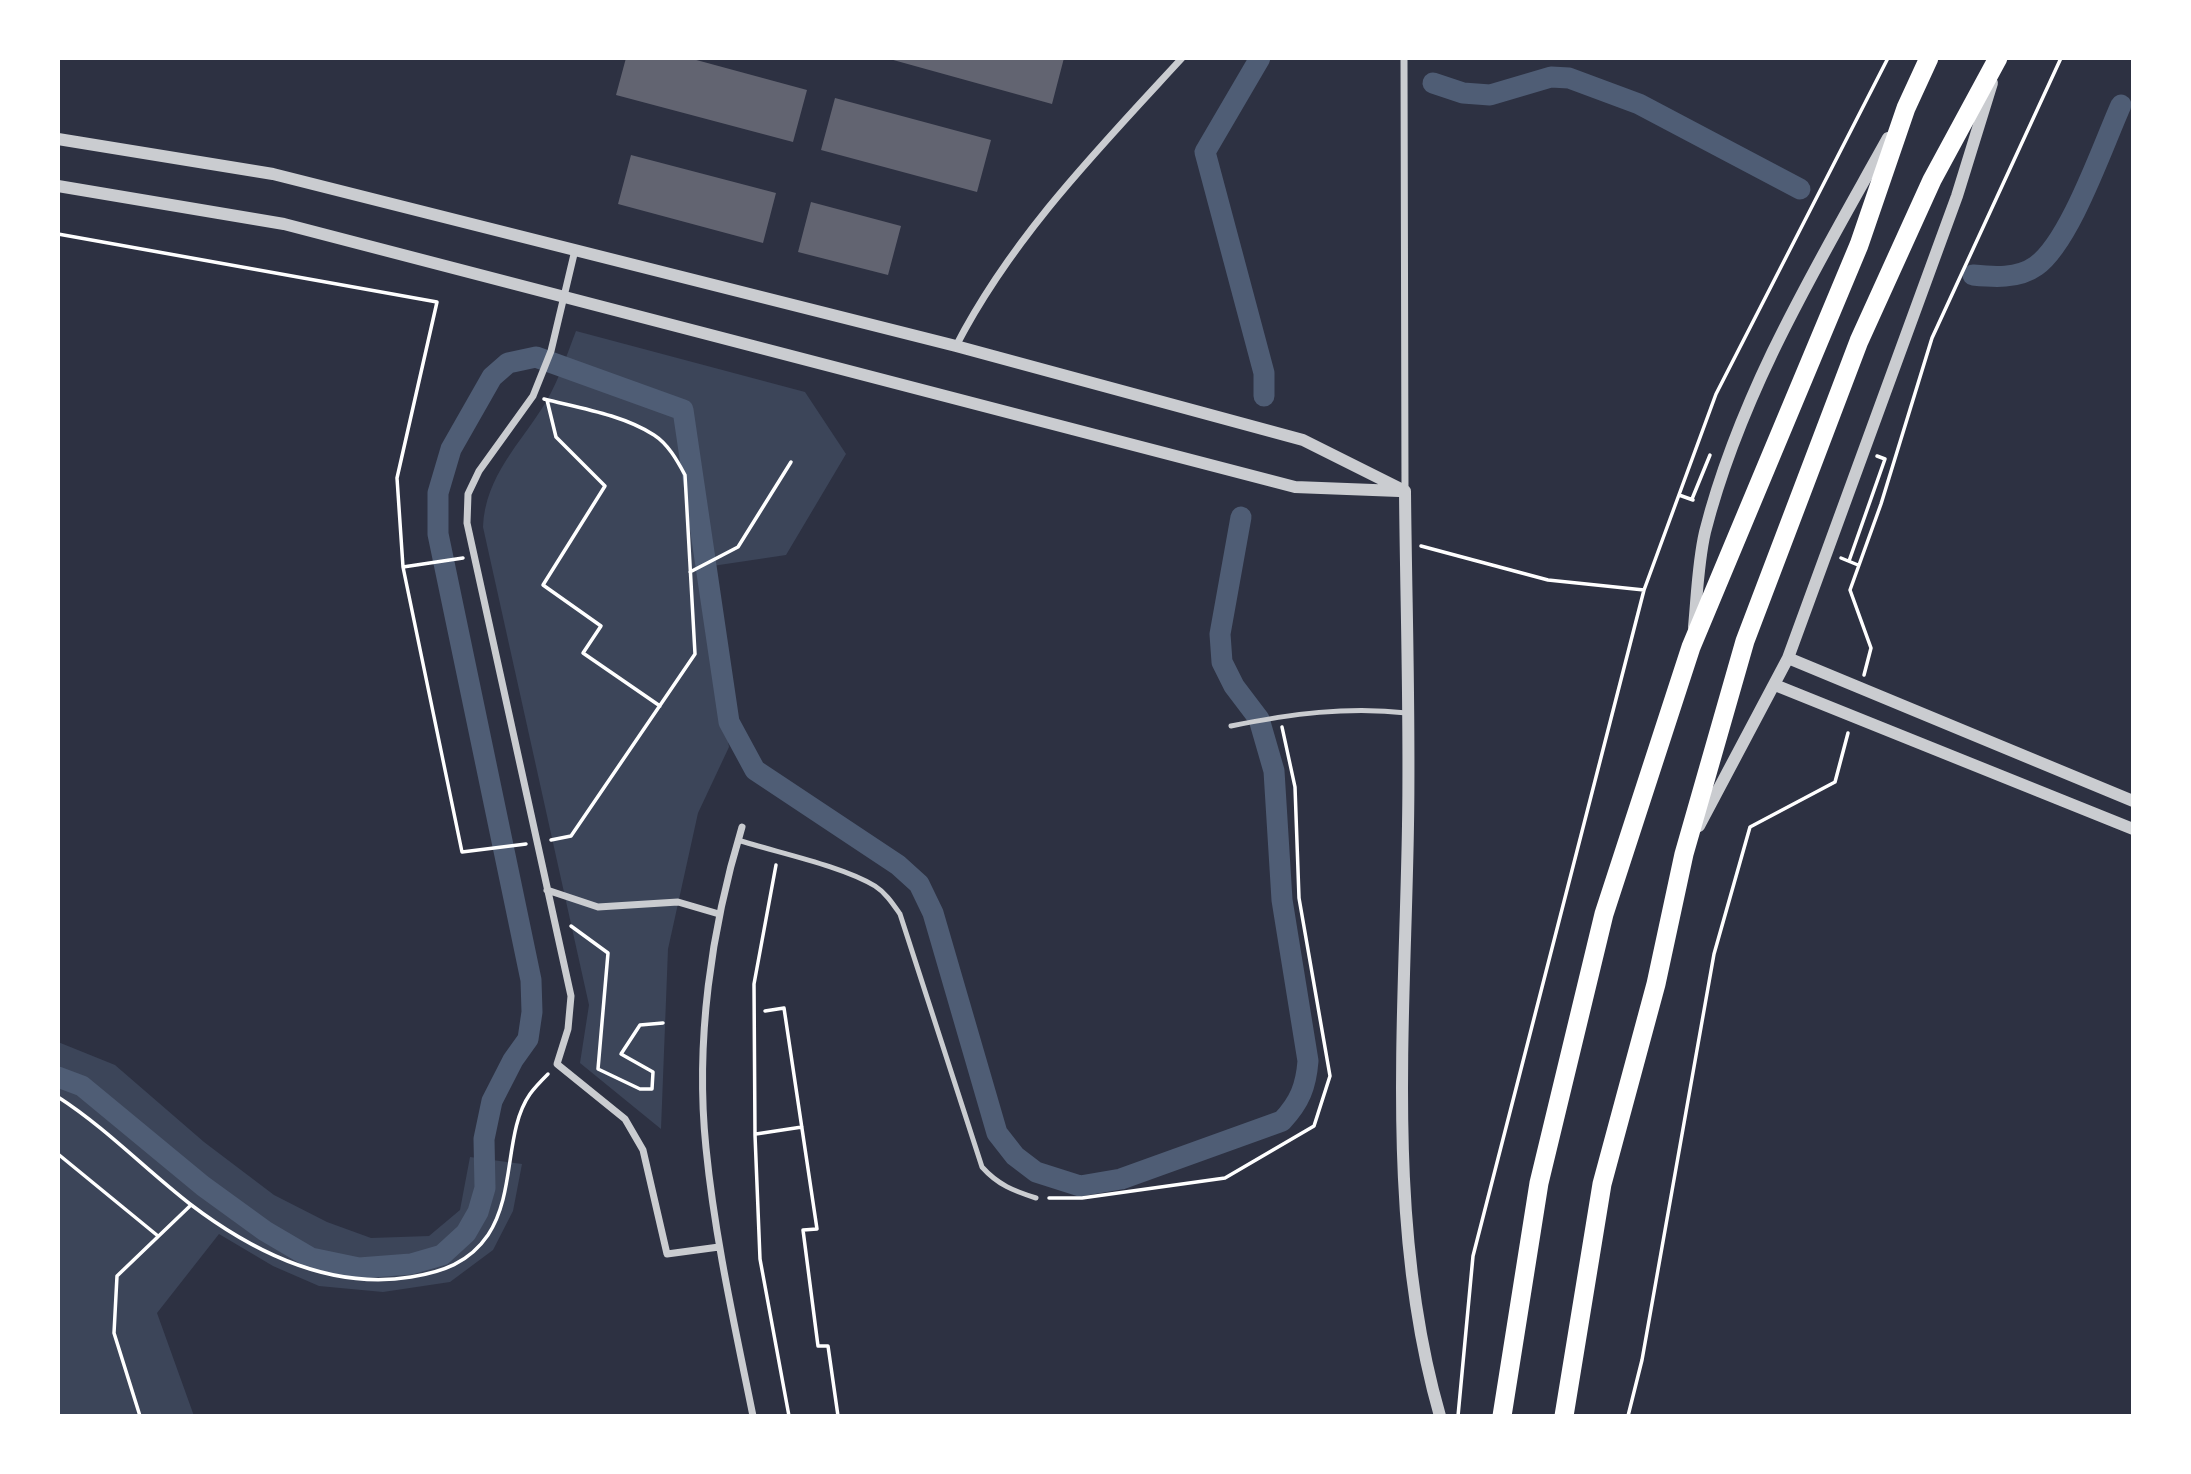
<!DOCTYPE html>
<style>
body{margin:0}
#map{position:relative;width:2191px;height:1474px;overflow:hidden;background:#2d3142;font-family:"Source Sans 3",sans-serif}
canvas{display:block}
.frame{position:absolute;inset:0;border:60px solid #fff;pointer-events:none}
</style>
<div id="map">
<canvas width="2191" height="1474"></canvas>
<div class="frame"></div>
</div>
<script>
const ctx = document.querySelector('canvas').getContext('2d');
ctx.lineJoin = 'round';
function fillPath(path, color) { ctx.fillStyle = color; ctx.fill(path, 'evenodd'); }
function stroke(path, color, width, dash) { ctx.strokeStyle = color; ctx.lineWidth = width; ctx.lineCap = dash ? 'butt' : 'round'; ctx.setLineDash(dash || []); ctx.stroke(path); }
fillPath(new Path2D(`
 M576,331L805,392L846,454L786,555L699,568L729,747L698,813L668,949L661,1129L580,1063L589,1005L483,527C485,476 521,443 546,402C559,380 567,354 576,331Z
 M58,1042L115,1065L204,1142L274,1195L327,1222L371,1238L429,1236L460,1210L470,1157L522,1164L513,1211L493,1250L450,1282L383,1292L319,1286L273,1266L219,1234L157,1313L194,1416H58Z`), '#3c4559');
stroke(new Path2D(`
 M1260,58L1205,152L1264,373V396
 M1433,83L1463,93L1490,95L1551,77L1569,78L1639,104L1800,189
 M1973,275C1993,277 2018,279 2036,266C2070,242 2103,145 2121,105
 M58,1077L82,1086L203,1186L265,1231L311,1258L359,1268L411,1264L442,1255L466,1233L478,1212L485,1188L484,1139L492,1101L513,1060L528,1039L532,1012L531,980L438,534V493L451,449L492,377L508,363L536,357L683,410L729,722L755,770L898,865L919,884L933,913L997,1133L1015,1156L1036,1172L1080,1186L1121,1179L1282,1121C1300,1102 1306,1086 1308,1061L1282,900L1274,771L1259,719L1234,686L1222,662L1220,634L1241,517`), '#4f5d75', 21);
fillPath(new Path2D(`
 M626,58H689L807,90L793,142L616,95Z
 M886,58H1064L1052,104Z
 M835,98L991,140L977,192L821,150Z
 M631,155L776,193L763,243L618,204Z
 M811,202L901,226L888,275L798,252Z`), '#626471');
stroke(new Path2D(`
 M58,234L437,302L397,478L403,567L462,852L526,844
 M544,399C580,408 623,415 654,435C668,444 677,460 685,475L695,654L571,836L551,840
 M547,400L556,437L605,486L543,585L601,626L583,653L660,706
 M1679,495L1693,500
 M1692,499L1710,455
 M1421,546L1548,580L1644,590
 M1841,558L1858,565
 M1849,561L1885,459L1877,456
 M403,567L463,558
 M690,572L738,547L791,462
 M1864,675L1871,648L1850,590L1881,504L1932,338L2061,58
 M776,865L754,984L755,1135L760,1259L789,1416
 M571,926L608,953L598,1069L640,1089H652L653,1072L621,1054L640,1025L663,1023
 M765,1011L784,1008L817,1229L803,1230L818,1346H828L838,1416
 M58,1097C106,1128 145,1169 190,1204C253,1252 331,1290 411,1277C442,1272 469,1263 488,1235C516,1193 504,1131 530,1094C535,1087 542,1080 548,1074
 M756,1134L802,1127
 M58,1154L158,1236
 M1049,1198H1082L1225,1178L1314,1126L1330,1076L1299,898L1295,787L1282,727
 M140,1416L114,1333L117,1276L191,1205
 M1458,1416L1473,1256L1644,590L1716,394L1888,58
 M1628,1416L1642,1360L1714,954L1750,827L1835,782L1848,733`), '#fff', 3.5);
stroke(new Path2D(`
 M1231,726C1290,714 1348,706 1407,713
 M738,840C775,852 843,866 875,886C886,893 893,904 900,914L982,1167C998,1185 1014,1191 1036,1198`), '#caccd0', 5);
stroke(new Path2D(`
 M1404,58L1405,491
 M575,250L551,351L533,396L479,471L468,494L467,523L571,996L568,1029L557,1064L625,1119L643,1150L667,1254L719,1247
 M956,346C1012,237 1100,147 1182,58
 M742,827C711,929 695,1042 706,1148C715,1239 735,1327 753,1416
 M547,890L598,907L678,902L719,914`), '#caccd0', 7);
stroke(new Path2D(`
 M58,139L273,174L956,346L1303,440L1405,491
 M58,186L284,224L1295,487L1399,491
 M1405,491C1406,602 1410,714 1408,825C1405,1021 1385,1225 1440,1416
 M1694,627C1697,596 1698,562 1705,532C1741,391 1818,264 1888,138
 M1788,658L2133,801
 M1775,685L2133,829
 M1699,826L1788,658L1957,196L1992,83`), '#caccd0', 12);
stroke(new Path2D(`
 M1502,1416L1539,1183L1604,914L1691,647L1859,245L1906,108L1929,58
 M1564,1416L1602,1184L1656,984L1684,854L1745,641L1859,341L1932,180L1998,58`), '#fff', 19);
</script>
